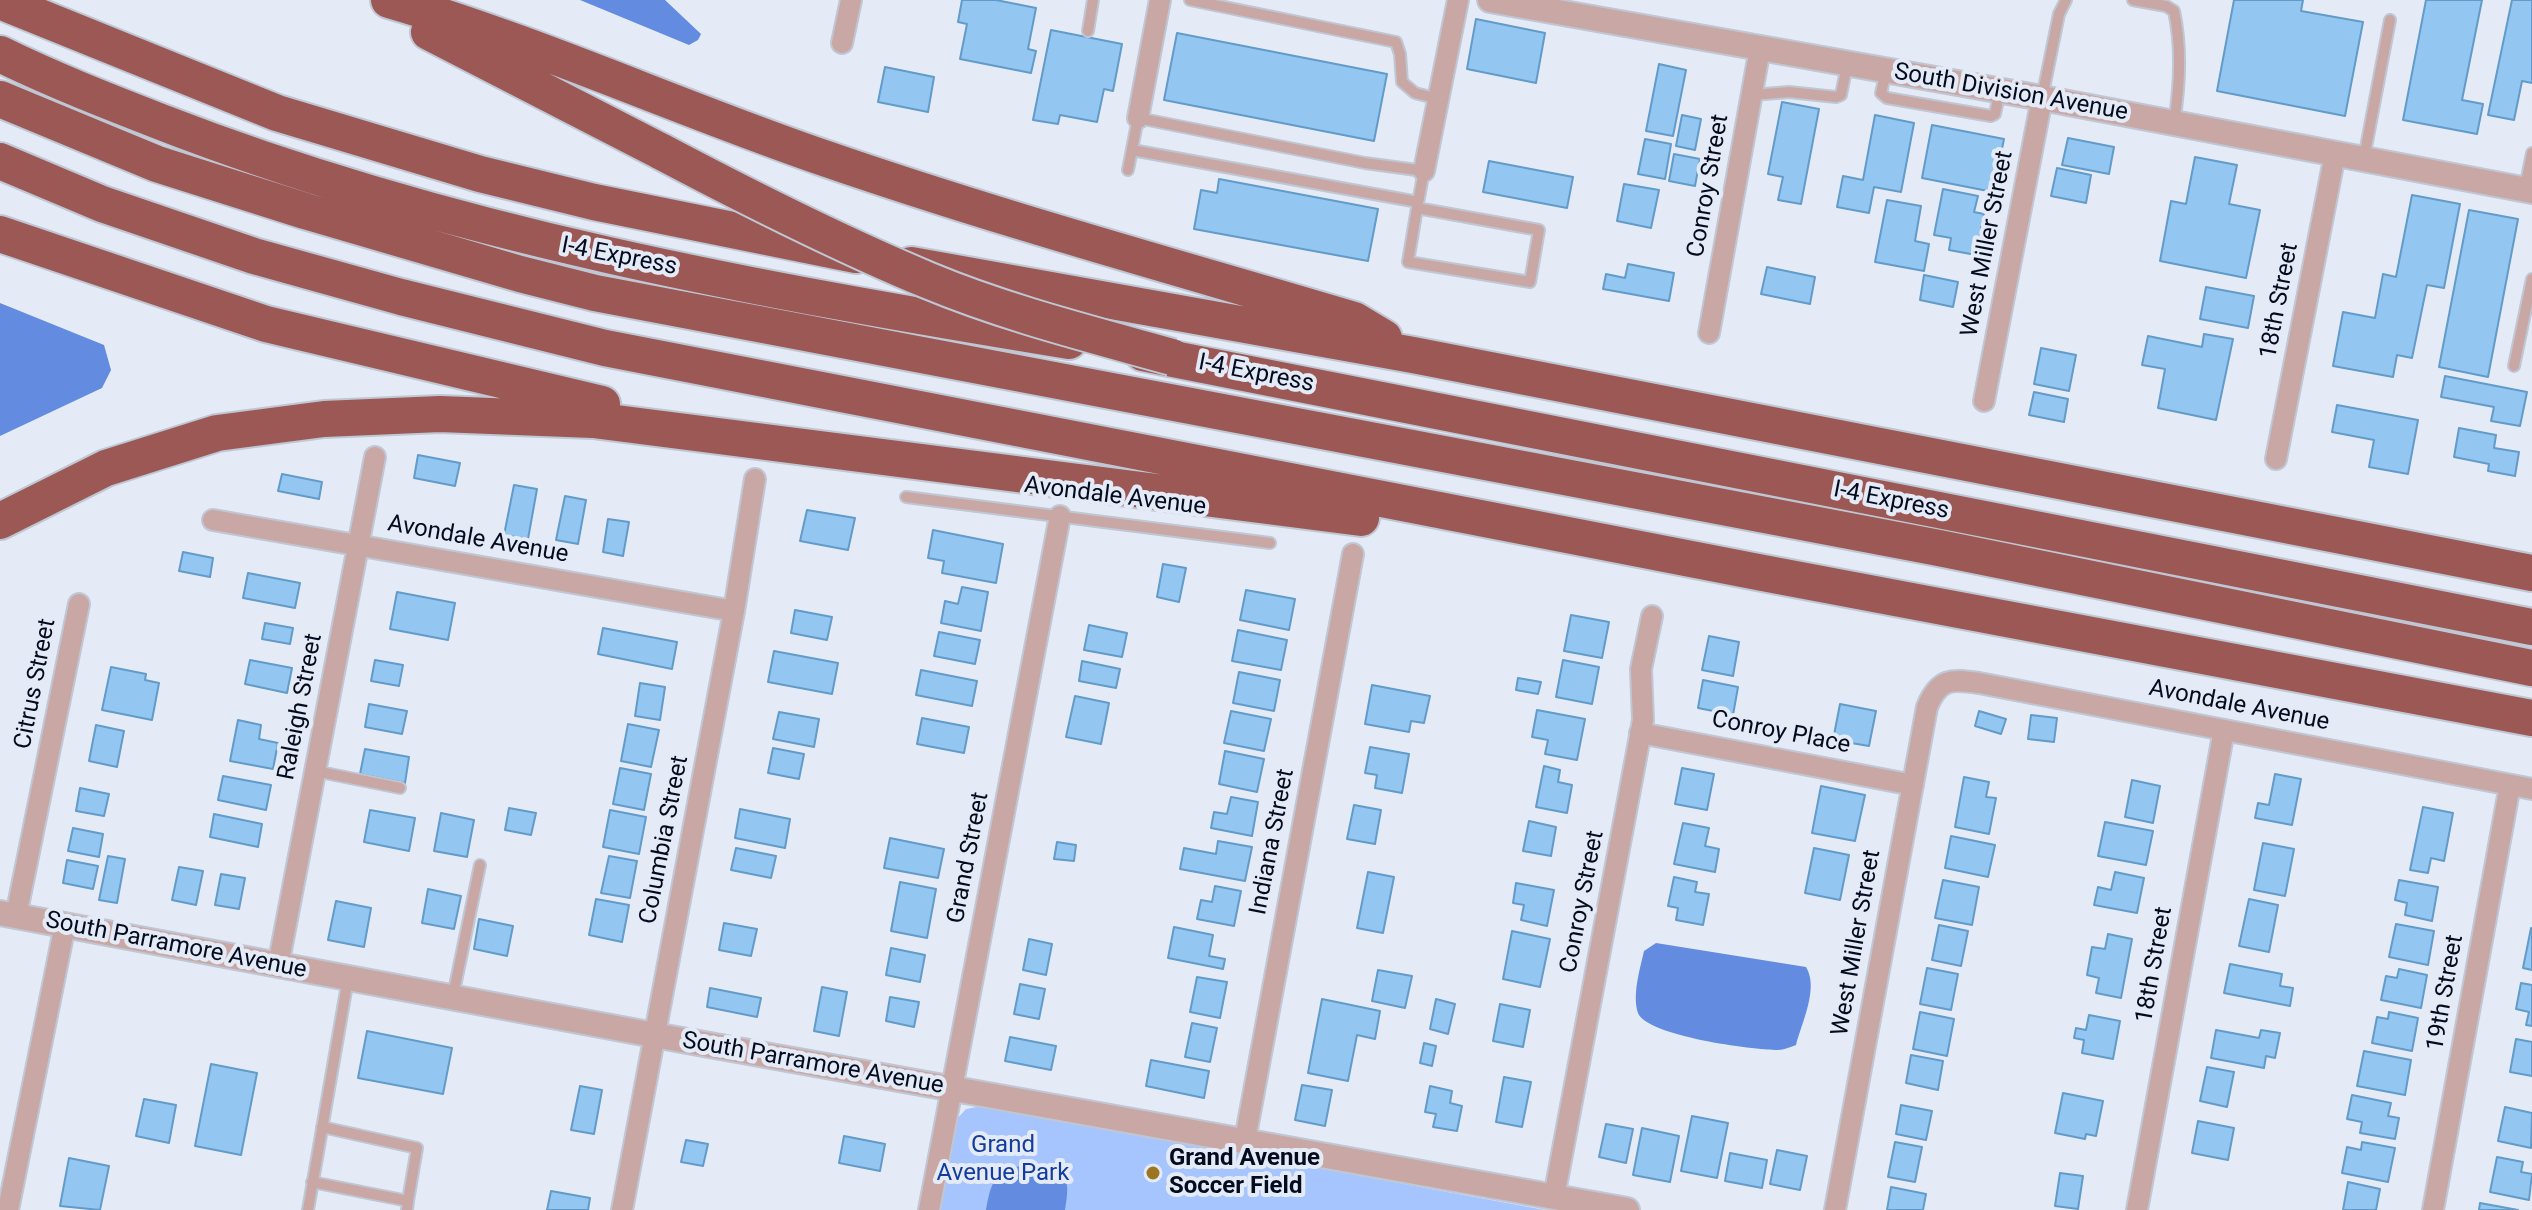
<!DOCTYPE html>
<style>
body{margin:0}
canvas{display:block;background:#e4ebf7}
</style>
<canvas width="2532" height="1210"></canvas>
<script>
const ctx = document.querySelector('canvas').getContext('2d');
ctx.lineJoin = 'round';
function fillPath(path, color) { ctx.fillStyle = color; ctx.fill(path, 'evenodd'); }
function stroke(path, color, width, dash) { ctx.strokeStyle = color; ctx.lineWidth = width; ctx.lineCap = dash ? 'butt' : 'round'; ctx.setLineDash(dash || []); ctx.stroke(path); }
function label(font, color, halo, rows, align = 'center') {
  ctx.font = font + ' Roboto,sans-serif'; ctx.lineWidth = 8; ctx.setLineDash([]); ctx.textBaseline = 'middle'; ctx.strokeStyle = halo; ctx.fillStyle = color; for (const [text, x, y, turn = 0] of rows) {
    ctx.save(); ctx.translate(x, y); ctx.rotate((+turn || 0) * Math.PI / 180); ctx.textAlign = isNaN(turn) ? turn : align; if (halo) ctx.strokeText(text, 0, 0); ctx.fillText(text, 0, 0); ctx.restore();
  }
}
fillPath(new Path2D(`
 M982,1106L1545,1210H939L956,1120L966,1109Z`), '#a6c4fd');
fillPath(new Path2D(`
 M580,0H665L701,34L698,40L689,45Z
 M0,303L104,345L111,370L102,388L0,436Z
 M1656,943L1806,967C1819,988 1802,1022 1796,1045C1790,1047 1784,1050 1778,1050C1753,1050 1647,1036 1638,1013C1632,995 1640,969 1644,951Z
 M1034,1164C1067,1172 1071,1176 1065,1210H986C992,1175 998,1168 1034,1164Z`), '#638ce1');
const building = new Path2D(`
 M962,0H996L1036,8L1028,49L1036,51L1031,73L960,59L967,24L958,22Z
 M2234,0H2303L2301,11L2363,22L2345,116L2217,91Z
 M2426,0H2482L2462,100L2483,104L2477,134L2403,120Z
 M2512,0H2532V83L2522,81L2514,120L2488,115Z
 M1476,19L1545,33L1536,83L1467,69Z
 M1051,30L1122,44L1113,91L1104,89L1097,122L1060,115L1058,124L1033,120Z
 M1177,33L1387,74L1374,141L1164,100Z
 M1659,64L1686,70L1673,136L1646,131Z
 M885,67L934,77L928,112L878,102Z
 M1782,102L1819,109L1801,204L1778,200L1783,177L1768,174Z
 M1682,115L1701,119L1695,150L1676,146Z
 M1875,115L1914,123L1901,192L1874,187L1869,213L1837,207L1843,176L1863,180Z
 M1932,125L2004,139L1993,192L1922,178Z
 M2068,138L2114,147L2109,174L2062,165Z
 M1645,139L1671,144L1665,179L1638,174Z
 M1674,154L1700,159L1695,186L1669,181Z
 M2195,157L2237,165L2229,204L2260,210L2246,278L2160,261L2171,201L2186,204Z
 M1489,161L1573,177L1567,208L1483,192Z
 M2057,168L2091,175L2086,203L2051,196Z
 M1219,179L1378,209L1368,261L1194,229L1201,190L1217,193Z
 M1624,184L1659,190L1651,228L1617,221Z
 M1943,189L1978,196L1974,212L1984,214L1976,255L1949,250L1951,238L1934,235Z
 M2412,195L2460,204L2444,288L2427,285L2412,358L2397,355L2393,377L2333,366L2343,312L2375,318L2383,274L2396,277Z
 M1887,200L1921,206L1915,241L1929,244L1924,271L1875,262Z
 M2469,210L2518,219L2488,377L2439,367Z
 M1628,264L1674,273L1669,301L1603,289L1606,274L1625,278Z
 M1767,267L1815,277L1810,304L1761,294Z
 M1924,275L1958,282L1953,307L1920,300Z
 M2206,287L2254,296L2248,328L2200,319Z
 M2204,334L2233,339L2216,420L2158,408L2165,369L2142,365L2148,336L2202,347Z
 M2041,348L2076,355L2069,391L2034,384Z
 M2445,376L2527,392L2520,426L2491,421L2494,407L2441,397Z
 M2034,392L2068,399L2064,422L2029,415Z
 M2337,405L2418,420L2408,474L2369,467L2374,440L2332,432Z
 M2459,428L2496,435L2494,448L2519,452L2515,476L2488,471L2489,464L2454,457Z
 M418,455L460,463L455,486L414,478Z
 M282,474L322,482L319,499L278,491Z
 M514,485L537,489L528,539L504,535Z
 M565,496L586,500L578,544L556,540Z
 M807,510L855,518L848,550L800,541Z
 M608,519L629,522L623,556L603,552Z
 M933,530L1003,544L996,583L942,573L944,561L928,558Z
 M183,552L213,558L210,577L179,571Z
 M1163,564L1186,568L1179,602L1157,597Z
 M248,573L300,583L295,608L243,598Z
 M962,587L988,592L981,631L941,623L945,601L958,604Z
 M1246,590L1295,599L1289,630L1240,620Z
 M397,592L455,603L448,640L390,629Z
 M795,610L832,617L827,640L791,633Z
 M1571,615L1609,622L1602,658L1564,651Z
 M265,623L293,628L290,644L262,639Z
 M1089,625L1127,633L1122,657L1084,650Z
 M603,628L677,642L672,669L598,654Z
 M1238,630L1287,640L1281,670L1232,661Z
 M939,632L980,640L975,664L934,656Z
 M1709,636L1739,642L1733,676L1702,670Z
 M774,651L838,663L832,694L768,682Z
 M250,660L292,668L287,693L245,684Z
 M375,660L403,665L399,686L371,681Z
 M1563,660L1599,667L1592,704L1556,697Z
 M1082,661L1120,669L1116,688L1079,681Z
 M111,667L146,674L145,680L159,683L152,720L102,710Z
 M921,670L977,681L972,706L916,695Z
 M1239,672L1280,680L1274,711L1233,703Z
 M1518,678L1541,682L1538,694L1516,690Z
 M1703,680L1738,687L1733,715L1698,708Z
 M640,683L665,687L660,720L635,716Z
 M1372,685L1430,696L1424,723L1411,721L1409,732L1365,724Z
 M1075,696L1109,703L1101,744L1066,737Z
 M369,704L407,711L402,734L365,727Z
 M1840,704L1876,711L1869,746L1833,740Z
 M1537,710L1585,719L1577,760L1545,754L1548,740L1532,737Z
 M1231,711L1271,719L1264,751L1224,743Z
 M1979,711L2006,719L2001,734L1975,726Z
 M779,712L819,719L814,747L773,739Z
 M2031,715L2057,718L2054,742L2028,739Z
 M922,718L969,727L964,753L917,744Z
 M238,720L261,725L259,739L278,743L273,769L230,761Z
 M628,724L659,730L651,767L621,761Z
 M96,725L124,731L117,767L89,761Z
 M1370,747L1409,754L1402,793L1375,788L1377,775L1365,773Z
 M773,748L804,754L799,779L768,773Z
 M365,749L409,757L405,783L360,774Z
 M1225,751L1264,759L1257,792L1219,784Z
 M1544,766L1560,770L1558,782L1572,785L1567,813L1536,807Z
 M620,768L651,774L644,810L613,804Z
 M1682,768L1714,774L1707,810L1675,804Z
 M2275,774L2301,779L2292,825L2255,818L2258,803L2269,805Z
 M223,776L271,785L266,810L218,800Z
 M1964,777L1989,782L1986,797L1996,798L1989,834L1955,827Z
 M2132,780L2160,786L2153,823L2125,817Z
 M1821,786L1865,795L1855,841L1812,833Z
 M80,788L109,794L104,816L76,811Z
 M1231,797L1258,802L1252,836L1211,828L1214,812L1227,814Z
 M1354,805L1381,810L1375,844L1347,839Z
 M2423,807L2453,813L2444,861L2431,858L2428,873L2410,870Z
 M509,808L536,813L531,835L505,830Z
 M740,809L790,819L785,848L735,838Z
 M370,810L415,818L409,851L364,842Z
 M610,810L646,817L639,854L603,847Z
 M441,813L474,820L467,857L434,851Z
 M214,814L262,824L258,847L210,837Z
 M1529,821L1556,827L1551,856L1523,851Z
 M2105,822L2153,831L2146,865L2098,856Z
 M1683,823L1709,828L1705,846L1719,849L1715,872L1674,864Z
 M73,828L103,834L99,857L68,851Z
 M1951,836L1995,845L1988,877L1945,868Z
 M890,838L944,849L938,878L884,868Z
 M1218,841L1252,847L1245,881L1180,869L1184,848L1216,854Z
 M1057,842L1076,845L1074,861L1054,859Z
 M2263,843L2294,849L2285,896L2254,890Z
 M736,848L776,856L771,878L731,870Z
 M1814,848L1849,855L1840,900L1805,893Z
 M108,856L125,859L117,903L99,900Z
 M609,856L637,861L630,898L601,893Z
 M67,860L98,866L93,889L63,883Z
 M179,867L203,871L196,905L172,900Z
 M1368,872L1394,877L1383,933L1357,928Z
 M2115,872L2144,878L2137,913L2094,905L2098,887L2111,890Z
 M221,874L245,878L239,909L215,905Z
 M1674,877L1697,882L1695,892L1709,894L1703,925L1676,920L1678,908L1668,906Z
 M1943,880L1979,887L1972,925L1935,918Z
 M2399,880L2438,887L2432,921L2405,915L2407,903L2395,900Z
 M900,882L936,889L927,938L891,931Z
 M1516,883L1554,890L1547,926L1521,920L1524,905L1513,903Z
 M1215,886L1241,891L1234,926L1197,919L1201,900L1212,902Z
 M428,889L461,896L454,929L422,923Z
 M596,899L629,905L622,942L589,935Z
 M2249,899L2278,905L2269,952L2239,946Z
 M336,901L371,908L364,947L328,940Z
 M479,919L513,926L507,956L474,949Z
 M724,923L757,929L751,956L719,950Z
 M2396,924L2434,931L2428,965L2389,957Z
 M1939,925L1968,931L1961,966L1932,960Z
 M1174,927L1213,935L1209,956L1225,959L1223,969L1168,958Z
 M2531,928H2532V970L2523,968Z
 M1512,931L1550,939L1540,987L1503,979Z
 M2108,934L2132,939L2121,998L2096,993L2099,978L2087,975L2092,947L2105,949Z
 M1029,939L1052,944L1046,975L1023,970Z
 M891,948L925,955L920,982L886,975Z
 M2230,964L2282,974L2280,986L2293,988L2290,1006L2224,993Z
 M1927,968L1958,974L1951,1010L1920,1004Z
 M2399,969L2427,975L2421,1008L2381,1000L2386,976L2397,978Z
 M1378,970L1412,976L1405,1008L1372,1001Z
 M1197,977L1227,982L1220,1018L1190,1012Z
 M2521,983L2532,985V1026L2526,1025L2529,1012L2516,1009Z
 M1020,984L1045,989L1039,1019L1014,1014Z
 M822,987L847,992L839,1036L814,1031Z
 M710,988L761,998L757,1017L707,1007Z
 M890,997L919,1002L914,1027L886,1021Z
 M1322,999L1380,1011L1375,1039L1357,1035L1348,1081L1308,1073Z
 M1436,999L1455,1004L1448,1034L1430,1029Z
 M1500,1004L1530,1010L1523,1047L1493,1041Z
 M1920,1012L1954,1019L1947,1056L1913,1049Z
 M2389,1012L2418,1018L2412,1051L2372,1043L2377,1017L2388,1019Z
 M2089,1015L2120,1021L2113,1059L2082,1053L2084,1040L2074,1038L2076,1028L2086,1030Z
 M1192,1023L1217,1028L1210,1062L1185,1057Z
 M2216,1030L2259,1038L2261,1030L2280,1033L2275,1058L2266,1056L2264,1068L2211,1058Z
 M367,1031L452,1048L443,1094L358,1078Z
 M1010,1037L1056,1046L1051,1070L1005,1061Z
 M2516,1039L2532,1042V1076L2510,1072Z
 M1424,1043L1436,1046L1432,1066L1420,1063Z
 M2364,1051L2411,1060L2405,1095L2357,1086Z
 M1911,1055L1943,1061L1938,1090L1906,1083Z
 M1151,1060L1209,1071L1204,1098L1146,1086Z
 M211,1064L257,1073L241,1155L195,1146Z
 M2207,1067L2234,1072L2227,1107L2200,1101Z
 M1504,1077L1531,1082L1522,1127L1496,1122Z
 M1302,1085L1332,1090L1325,1126L1295,1120Z
 M580,1086L602,1090L594,1134L571,1130Z
 M1430,1086L1452,1091L1450,1103L1462,1106L1457,1131L1433,1127L1436,1114L1425,1112Z
 M2063,1093L2103,1101L2096,1136L2086,1134L2085,1139L2055,1133Z
 M2352,1095L2391,1103L2388,1116L2399,1118L2395,1139L2360,1133L2362,1122L2347,1119Z
 M144,1099L176,1105L169,1143L136,1136Z
 M1901,1105L1932,1111L1926,1140L1896,1134Z
 M2505,1107L2532,1113L2531,1148L2498,1141Z
 M1692,1116L1728,1123L1717,1178L1681,1171Z
 M2198,1121L2234,1128L2228,1160L2192,1153Z
 M1606,1124L1633,1129L1626,1163L1599,1157Z
 M1642,1128L1679,1136L1670,1182L1633,1175Z
 M844,1136L885,1144L880,1171L839,1163Z
 M686,1140L708,1144L703,1166L681,1162Z
 M1895,1142L1922,1147L1915,1182L1888,1177Z
 M2362,1142L2395,1148L2388,1182L2342,1173L2347,1147L2361,1150Z
 M1777,1150L1807,1156L1800,1190L1770,1184Z
 M1730,1153L1767,1160L1762,1188L1725,1181Z
 M2497,1157L2523,1162L2521,1172L2532,1174L2529,1200L2490,1192Z
 M69,1158L109,1166L100,1210L60,1206Z
 M2060,1173L2083,1176L2078,1209L2055,1206Z
 M2348,1182L2380,1189L2376,1210H2343Z
 M1891,1187L1926,1194L1923,1210H1887Z
 M551,1191L590,1198L588,1210H547Z
 M2480,1203L2518,1210H2479Z`);
fillPath(building, '#93c7f1');
stroke(building, '#629bc9', 2);
const service = new Path2D(`
 M1190,0L1396,42L1400,54L1402,82L1415,93L1438,99
 M2133,0L2166,6L2174,11C2182,48 2180,85 2174,123
 M1088,31L1093,0
 M1886,72L1881,93L1887,98L1991,116L1995,114L2000,90
 M1752,95L1789,92L1836,97L1841,95L1847,65
 M2042,98L2059,14L2066,0
 M1132,150L1418,202
 M2364,158L2390,20
 M1128,170L1138,118L1365,163L1424,171L1417,208L1408,262L1530,282L1539,230L1417,208
 M2525,188L2532,153
 M2514,366L2532,279
 M906,497L1270,543
 M315,771L400,788
 M453,996L480,865
 M322,1127L417,1148L408,1201
 M312,1182L408,1201L407,1210
 M308,1210L348,979`);
const minor = new Path2D(`
 M842,43L851,0
 M1138,118L1160,0
 M1424,171L1458,0
 M1709,333L1760,48
 M1984,401L2042,98
 M2276,459L2335,154
 M213,520L734,611
 M1640,733L1913,785
 M16,916L79,604
 M278,966L375,457
 M1245,1140L1353,554
 M1554,1197L1643,720L1641,669L1652,616
 M8,1210L65,925
 M622,1210L734,611L755,479
 M929,1210L1060,516
 M1835,1210L1927,707C1939,678 1951,679 1979,683L2532,789
 M2137,1210L2224,730
 M2433,1210L2510,785`);
const tertiary = new Path2D(`
 M1490,0L2042,98L2532,191
 M0,913L654,1035L1627,1210`);
const motorway = new Path2D(`
 M389,0C536,43 676,107 821,157C997,218 1176,267 1354,320L1384,338
 M0,1L277,113L480,174L594,202L856,255
 M429,32L662,152
 M0,54C53,80 107,101 161,122C452,235 761,291 1069,341
 M0,99L157,164L305,211L520,274L595,293L1939,548L2532,668
 M0,161L102,204L254,256L401,297L605,348L1763,573L2532,718
 M0,234L266,324L602,404
 M911,265L1413,355L2532,573
 M1143,353L2532,627
 M0,521L106,468L217,433L324,419L440,414L593,420L1361,518`);
stroke(service, '#c0c7d4', 14);
stroke(minor, '#c0c7d4', 24);
stroke(tertiary, '#c0c7d4', 28);
stroke(motorway, '#c0c7d4', 40);
stroke(service, '#c9a7a4', 10);
stroke(minor, '#c9a7a4', 20);
stroke(tertiary, '#c9a7a4', 24);
stroke(motorway, '#9c5854', 36);
const motorwayBridge = new Path2D(`
 M662,152C749,198 836,242 927,280C1006,313 1090,334 1172,357`);
stroke(motorwayBridge, '#c0c7d4', 40, []);
stroke(motorwayBridge, '#9c5854', 36);
for (const [x, y, r, color] of [
 [1153,1173,8,"#9b7521"]
]) { const dot = new Path2D(); dot.arc(x, y, r, 0, 2 * Math.PI); ctx.fillStyle = color; ctx.fill(dot); stroke(dot, '#e4ebf7', 3); }
label('24px', '#030b1f', '#e4ebf7', [
 ["South Division Avenue",2011,93,10],
 ["Conroy Street",1709,186,-80],
 ["West Miller Street",1988,244,-79],
 ["I-4 Express",619,257,11],
 ["18th Street",2280,301,-79],
 ["I-4 Express",1256,374,11],
 ["Avondale Avenue",1115,497,7],
 ["I-4 Express",1891,501,11],
 ["Avondale Avenue",478,540,10],
 ["Citrus Street",36,684,-79],
 ["Avondale Avenue",2239,706,11],
 ["Raleigh Street",301,707,-79],
 ["Conroy Place",1781,733,11],
 ["Columbia Street",665,840,-79],
 ["Indiana Street",1273,842,-79],
 ["Grand Street",969,858,-79],
 ["Conroy Street",1583,902,-79],
 ["West Miller Street",1857,943,-80],
 ["South Parramore Avenue",176,946,11],
 ["18th Street",2155,965,-80],
 ["19th Street",2446,993,-80],
 ["South Parramore Avenue",813,1064,10]
]);
label('24px', '#133c9d', '#e4ebf7', [
 ["Grand",1003,1146],
 ["Avenue Park",1003,1174]
]);
label('bold 24px', '#030b1f', '#e4ebf7', [
 ["Grand Avenue",1169,1159],
 ["Soccer Field",1169,1187]
], 'left');
</script>
